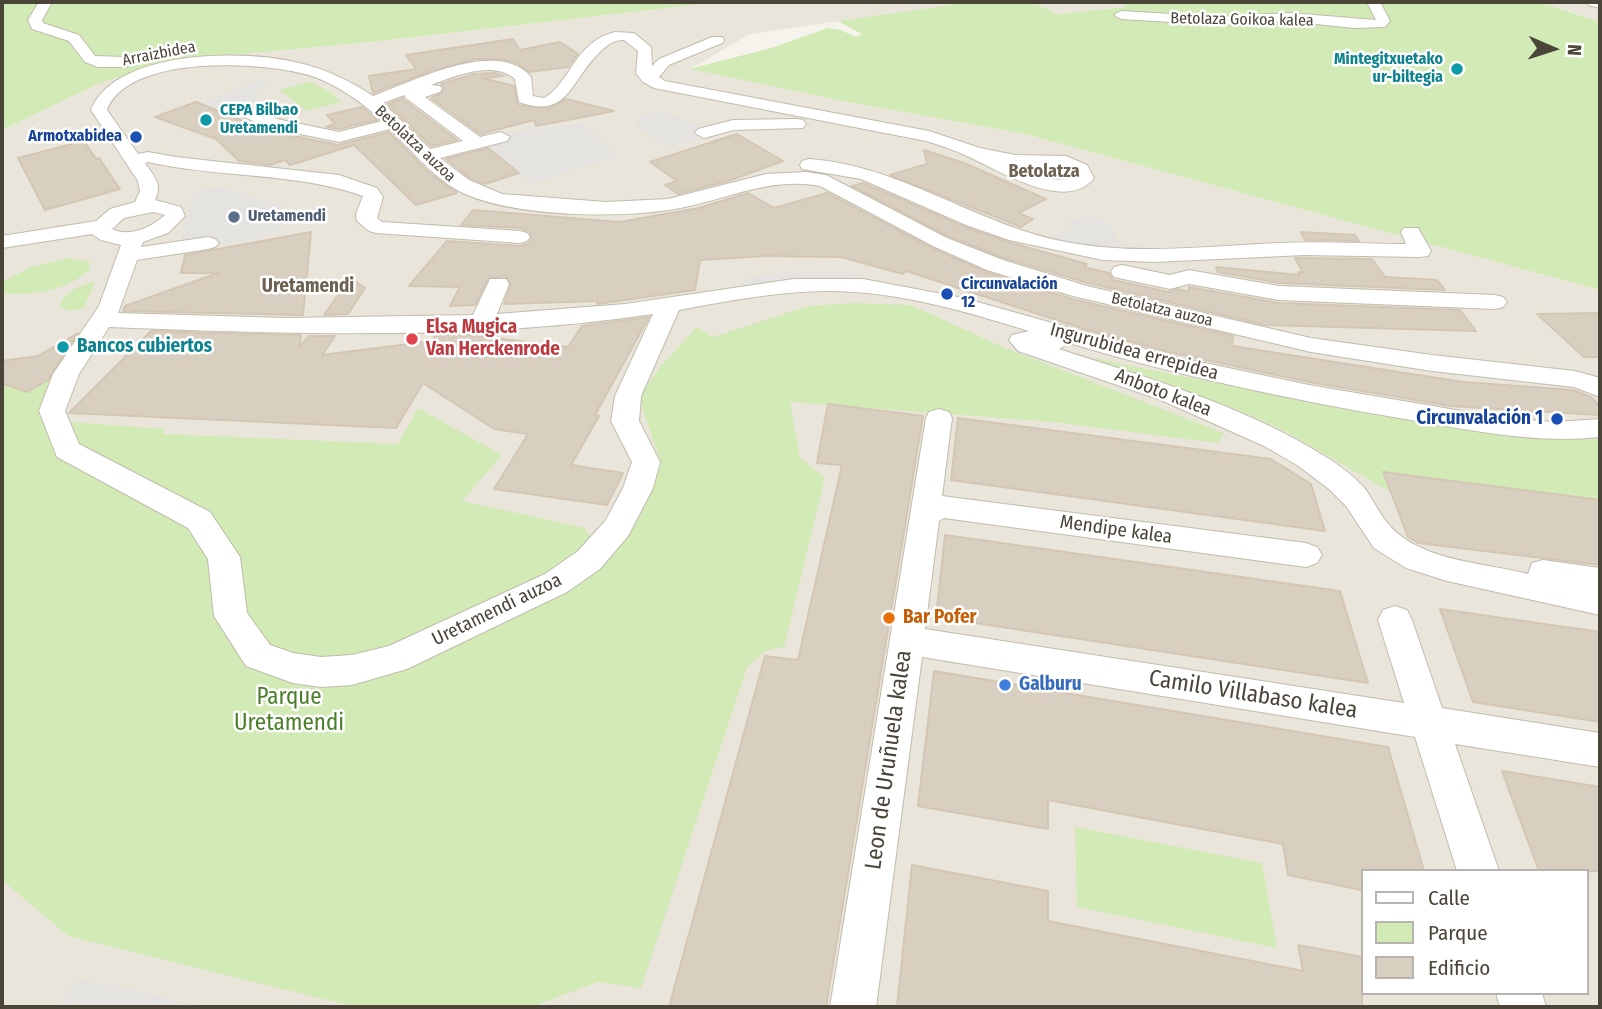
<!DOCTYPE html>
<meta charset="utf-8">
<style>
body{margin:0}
#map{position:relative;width:1602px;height:1009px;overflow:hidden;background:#f6f3ec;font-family:"Fira Sans Condensed",sans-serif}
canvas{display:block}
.frame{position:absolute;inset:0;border:4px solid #4b4439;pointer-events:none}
.legend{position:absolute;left:1361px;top:869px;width:228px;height:126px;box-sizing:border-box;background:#fff;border:2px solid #b7b4b0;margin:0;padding:9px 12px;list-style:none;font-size:21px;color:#4b4439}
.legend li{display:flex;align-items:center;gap:14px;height:35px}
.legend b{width:35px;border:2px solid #b7b4b0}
.north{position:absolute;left:1518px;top:14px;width:70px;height:70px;-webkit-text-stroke:5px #fff;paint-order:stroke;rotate:93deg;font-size:19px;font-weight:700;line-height:28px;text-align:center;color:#4b4439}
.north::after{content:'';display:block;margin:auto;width:24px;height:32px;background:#4b4439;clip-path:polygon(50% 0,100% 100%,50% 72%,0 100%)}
</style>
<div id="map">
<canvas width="1602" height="1009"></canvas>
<div class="frame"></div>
<ul class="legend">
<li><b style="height:9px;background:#fff"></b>Calle</li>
<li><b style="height:19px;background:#d2eab5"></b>Parque</li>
<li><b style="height:19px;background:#d8cfc1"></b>Edificio</li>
</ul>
<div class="north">N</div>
</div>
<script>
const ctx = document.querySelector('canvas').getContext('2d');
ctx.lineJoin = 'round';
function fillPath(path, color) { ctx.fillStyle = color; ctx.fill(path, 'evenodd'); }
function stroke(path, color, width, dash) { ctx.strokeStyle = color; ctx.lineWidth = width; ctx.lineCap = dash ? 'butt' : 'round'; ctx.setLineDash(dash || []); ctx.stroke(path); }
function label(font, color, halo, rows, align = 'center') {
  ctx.font = font + ' "Fira Sans Condensed",sans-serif'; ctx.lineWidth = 5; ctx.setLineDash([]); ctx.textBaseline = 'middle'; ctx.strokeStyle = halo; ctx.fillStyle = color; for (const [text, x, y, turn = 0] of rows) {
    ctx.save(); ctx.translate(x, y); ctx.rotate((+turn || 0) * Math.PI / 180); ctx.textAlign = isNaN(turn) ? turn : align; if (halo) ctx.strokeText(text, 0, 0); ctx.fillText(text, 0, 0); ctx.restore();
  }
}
fillPath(new Path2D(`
 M720,2H945L951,5L750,34L690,69L848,102L1025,134L1600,290V1007H2V130L98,84L166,61L371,42ZM1362,871H1586V993H1362Z
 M1031,2H1125V7L1059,14Z
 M1541,2H1600V22L1569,11Z`), '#eae5da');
fillPath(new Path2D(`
 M2,2H720L371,42L166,61L98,84L2,130Z
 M945,2H1031L1059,14L1125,7V2H1541L1600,22V290L1025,134L848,102L689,69L771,48L828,28L841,30L856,37L862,34L838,21L950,5Z
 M310,82L329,91L342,102L307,111L279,90Z
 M69,258L90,262V269C69,291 31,296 2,293V282L31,267Z
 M95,282L84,308L70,311L60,307C63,290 81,286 95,282Z
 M855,303L911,305L1003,347L1224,433L1218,443L1053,422L790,402L800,458L825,477L784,647L765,651L747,667L641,988L598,982L531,1007H356L68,936L2,880V380L66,374L56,421L165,429L162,434L398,444L418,408L502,455L462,501L585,528L605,565L645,503L661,462L639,398L659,368L697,327L713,337L808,306Z
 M1095,358C1200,381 1304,400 1410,417C1472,428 1537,442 1600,439V500L1383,472L1390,491C1350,471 1313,445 1272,425C1215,398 1153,381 1094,360Z
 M1075,827L1262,863L1277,948L1077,907Z`), '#d2eab5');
fillPath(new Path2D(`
 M264,79H273L257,94L255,103L230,114L199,103Z
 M658,111L672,114L696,125L723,122L727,130L669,148L635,125L638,117Z
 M582,123L619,156L531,184L476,138Z
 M220,187L273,203L284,202L280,232L263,234L262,239L178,251L194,192Z
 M1090,217L1100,219L1112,226L1117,241L1136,247L1127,260L1094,258L1041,244L1055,233L1075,228L1068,221Z
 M801,271L844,272L865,273L854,280H806L740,287L746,277Z
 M77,979L210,1007H57Z`), '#e5e3e0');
const building = new Path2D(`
 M513,39L520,50L560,42L578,54L568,67L529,72L517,63L499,59H476L431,71L373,93L369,76L416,69L406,55Z
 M495,73L504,76L482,78L514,86L518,105L549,108L566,99L614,111L536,126L534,120L480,134L431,98L442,93L444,88L441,84L474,74Z
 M403,98L404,100L457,140L431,146L388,104Z
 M196,102L265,130L338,145L389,132L428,172L457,193L416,205L354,145L290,165L285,160L270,165L239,161L216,139L155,117Z
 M362,107L377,120L339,129L326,127L335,124L327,115Z
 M737,134L783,161L728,181L678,194L665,185L677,181L650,162Z
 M84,141L96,159L99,158L120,189L45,210L18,158Z
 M488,148L519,173L485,184L470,178L446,159Z
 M924,150L964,163L1046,199L1018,213L1033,219L1021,227L890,175L927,164Z
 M863,183L965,227L1008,242L1087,264L1084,267L1109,273L1113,280L1169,292L1179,289L1188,292L1189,287L1279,303L1460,310L1476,331L1265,325L1088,283L1004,258L948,236L852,186Z
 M748,193L774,208L827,193L932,248L986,272L1072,299L1233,336L1232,346L1463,382L1573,390L1591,397L1600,407V415L1450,406L1309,382L1168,352L1084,329L906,271L903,274L841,257L765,256L700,260L695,290L597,304L598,301L504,304L511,285L506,276L488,278L475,305L450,306L460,287L409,286L447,241L520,246L528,244L532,239L529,231L521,228L461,225L473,210L620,222L699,208Z
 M311,232L303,315L123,311L125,306L218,273H181L185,255Z
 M1301,232L1355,235L1359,241L1305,240Z
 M1295,258L1372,259L1385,277L1437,280L1445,290L1279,283L1218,272L1216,267L1299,275L1298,272L1303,273Z
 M350,278L365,288L348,314L324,315Z
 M1600,313V357H1584L1537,314Z
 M649,317L595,415L599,416L571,465L623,473L607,505L494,489L528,434L494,429L423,383L396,428L69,413L151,331L301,335L300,347L309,336H335L322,355L432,341L435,335L462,334L568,347L582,326Z
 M78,333L48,380L27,392L2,383V361L38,356Z
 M828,404L923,416L826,1007H669L765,656L798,660L842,465L817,463Z
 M958,418L1271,459L1311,484L1325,531L951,480Z
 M1383,472L1600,500V565L1418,543L1408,537Z
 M945,535L1340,591L1368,683L936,617Z
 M1440,609L1600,632V722L1473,702Z
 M934,671L1388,747L1424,871H1362V890L1288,875L1283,844L1202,829L1048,800V829L918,806Z
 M1502,771L1600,787V871H1539Z
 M912,865L1048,891V921L1303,971L1298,945L1362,957V1007H897Z`);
fillPath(building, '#d8cfc1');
stroke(building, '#d3c7b4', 2);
const minor = new Path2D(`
 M39,2H52L42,20L43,23L79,35L95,56L124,57L157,49L164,53L162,56L125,67H98L85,62L69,41L32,29L28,20Z
 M1367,2H1380L1390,21L1385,27L1354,28L1289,21L1220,25L1121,19L1114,15L1121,11L1220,17L1289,13L1376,20Z
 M1586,2H1600V8L1588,5Z
 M615,32L634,33L651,47L652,66L659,59L712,37H722L724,40L722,43L669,65L659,77L665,81L929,131L980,148L1015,155L1066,156L1087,165L1094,178C1066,214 997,169 967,156C954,150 940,145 926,141L654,88L643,82L636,73L638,51L624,40C613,40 607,45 600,52C570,80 569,120 519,102L515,79C492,60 456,76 431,85L440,86L442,89L440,92L425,97L480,137L501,132L510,137L507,141L440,158L469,180L502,194L606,202L668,199L766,174L806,172L826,175L947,238L1003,260L1087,286L1311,338L1432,355L1575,371L1600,378V397L1574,387L1432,371L1311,352L1073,296L987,270L933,246L820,186C774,177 734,196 689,206C633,220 508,218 457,190C431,175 411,150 390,129L339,142L266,127L236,113L234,109L236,105L242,104L277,119L339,132L382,121C362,102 340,87 315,77C269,61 128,53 107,110L138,154L148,152L176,157L339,175L377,188L383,197L377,218L382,222L520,231L527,233L530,237L527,241L520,243L376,233L369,231L357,221L356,214L363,196C295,172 218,178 148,162L145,163C154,176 163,185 155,200L181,207L185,216L168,233L143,242L141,247L208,237L215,239L219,243L215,247L208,249L137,260L118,313L286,318L473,315L490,279H506L509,284L497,314L625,304L794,279H863L963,298L1167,355L1309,385L1509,419L1555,422L1600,419V437C1534,444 1470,430 1405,419C1292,400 1179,376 1069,343L1059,349C1147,378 1236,403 1316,451C1333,461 1353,474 1366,490C1376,505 1383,521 1397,533C1432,562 1485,563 1528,574L1532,563L1543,560L1600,568V615L1447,581L1406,568L1374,548L1346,506L1329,489L1297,465L1264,446L1161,400L1018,351L1009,340L1012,335L1029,331C964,311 897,291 828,291C778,291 728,301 679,310L641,396L639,421L660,462L653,488L628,536L600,569L567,592L407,669L352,685L321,687L293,683L246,666L214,616L208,559L188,528L57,457L39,411L53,374L99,306L121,245L101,240L92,234L2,248V236L96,221L110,209L135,202L140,191L138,181L91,110C115,49 246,49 299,63C326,69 350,81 373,96C412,82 498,37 531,77L533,96L544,98C571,83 574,42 615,32ZM404,95L406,98L463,141L430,149L383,103ZM1018,167H1063L1074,176C1057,186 1034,174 1018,167ZM153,212L165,215C152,227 129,238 112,229L124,218ZM653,314L615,396L611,421L632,462L623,488L606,520L578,551L545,574L389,646L352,655L321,657L293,653L270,645L247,613L240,557L210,512L79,444L65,411L79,374L109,327C289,334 474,341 653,314Z
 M797,119L803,120L806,124L803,128L734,130L704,138L695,133L698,129L733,120Z
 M809,159C899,165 974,223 1061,241C1133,256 1206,246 1279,243C1321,241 1364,244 1406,244L1401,232L1404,228H1418L1431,251L1428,256L1420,257L1304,255L1155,262L1103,260L1009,240L966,225L861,179L802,169L800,165L802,161Z
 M1122,265L1170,275L1189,270L1279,286L1495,295L1503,297L1507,302L1503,307L1495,309L1279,300L1189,284L1170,289L1114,277L1111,272L1114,267Z
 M939,409L949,412L952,418L942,496L1306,543L1317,547L1322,555L1317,563L1306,567L944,518L939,521L925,629L1404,703L1378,620L1383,610L1395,606L1407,610L1412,620L1442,708L1600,733V767L1455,744L1499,871H1457L1415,737L922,657L876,1007H830L926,418L929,412Z
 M1496,993H1542L1546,1007H1500Z`);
stroke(minor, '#c2bbae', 2);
fillPath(minor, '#fff');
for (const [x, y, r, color] of [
 [1457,69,7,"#0f9aa8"],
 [206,120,7,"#0f9aa8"],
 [136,137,7,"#1a4fb4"],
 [234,217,7,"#5c6f8a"],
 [947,294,7,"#1a4fb4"],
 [412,339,7,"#e0444e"],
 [63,347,7,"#0f9aa8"],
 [1557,419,7,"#1a4fb4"],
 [889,618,7,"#e8710a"],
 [1005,685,7,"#3f7fe0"]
]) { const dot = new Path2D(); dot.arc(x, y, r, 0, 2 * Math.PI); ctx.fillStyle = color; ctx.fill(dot); stroke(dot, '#fff', 2.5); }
label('16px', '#4b4439', '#fff', [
 ["Betolaza Goikoa kalea",1242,20,1],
 ["Arraizbidea",159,54,-11],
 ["Betolatza auzoa",415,144,43],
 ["Betolatza auzoa",1162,310,13]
]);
label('bold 16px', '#0d838f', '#fff', [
 ["Mintegitxuetako",1443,60],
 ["ur-biltegia",1443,78],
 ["CEPA Bilbao",220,111,"left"],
 ["Uretamendi",220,129,"left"]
], 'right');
label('bold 16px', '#164399', '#fff', [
 ["Armotxabidea",122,137],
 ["Circunvalación",961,285,"left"],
 ["12",961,303,"left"]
], 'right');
label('bold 16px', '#4e5e75', '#fff', [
 ["Uretamendi",248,217]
], 'left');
label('bold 18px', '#6e6250', '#fff', [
 ["Betolatza",1044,172]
]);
label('bold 19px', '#6e6250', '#fff', [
 ["Uretamendi",308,287]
]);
label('bold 19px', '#be3a42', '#fff', [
 ["Elsa Mugica",426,328],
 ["Van Herckenrode",426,350]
], 'left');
label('bold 19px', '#0d838f', '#fff', [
 ["Bancos cubiertos",77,347]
], 'left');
label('19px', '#4b4439', '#fff', [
 ["Ingurubidea errepidea",1134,352,15],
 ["Anboto kalea",1163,393,21],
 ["Mendipe kalea",1116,530,8],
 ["Uretamendi auzoa",497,610,-26]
]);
label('bold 19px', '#164399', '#fff', [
 ["Circunvalación 1",1543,419]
], 'right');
label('bold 19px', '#c56008', '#fff', [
 ["Bar Pofer",903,618]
], 'left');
label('bold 19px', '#366cbe', '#fff', [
 ["Galburu",1019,685]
], 'left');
label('23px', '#4b4439', '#fff', [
 ["Camilo Villabaso kalea",1253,695,9],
 ["Leon de Uruñuela kalea",889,760,-82]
]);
label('23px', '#4a7f2a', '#fff', [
 ["Parque",289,698],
 ["Uretamendi",289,724]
]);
</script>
